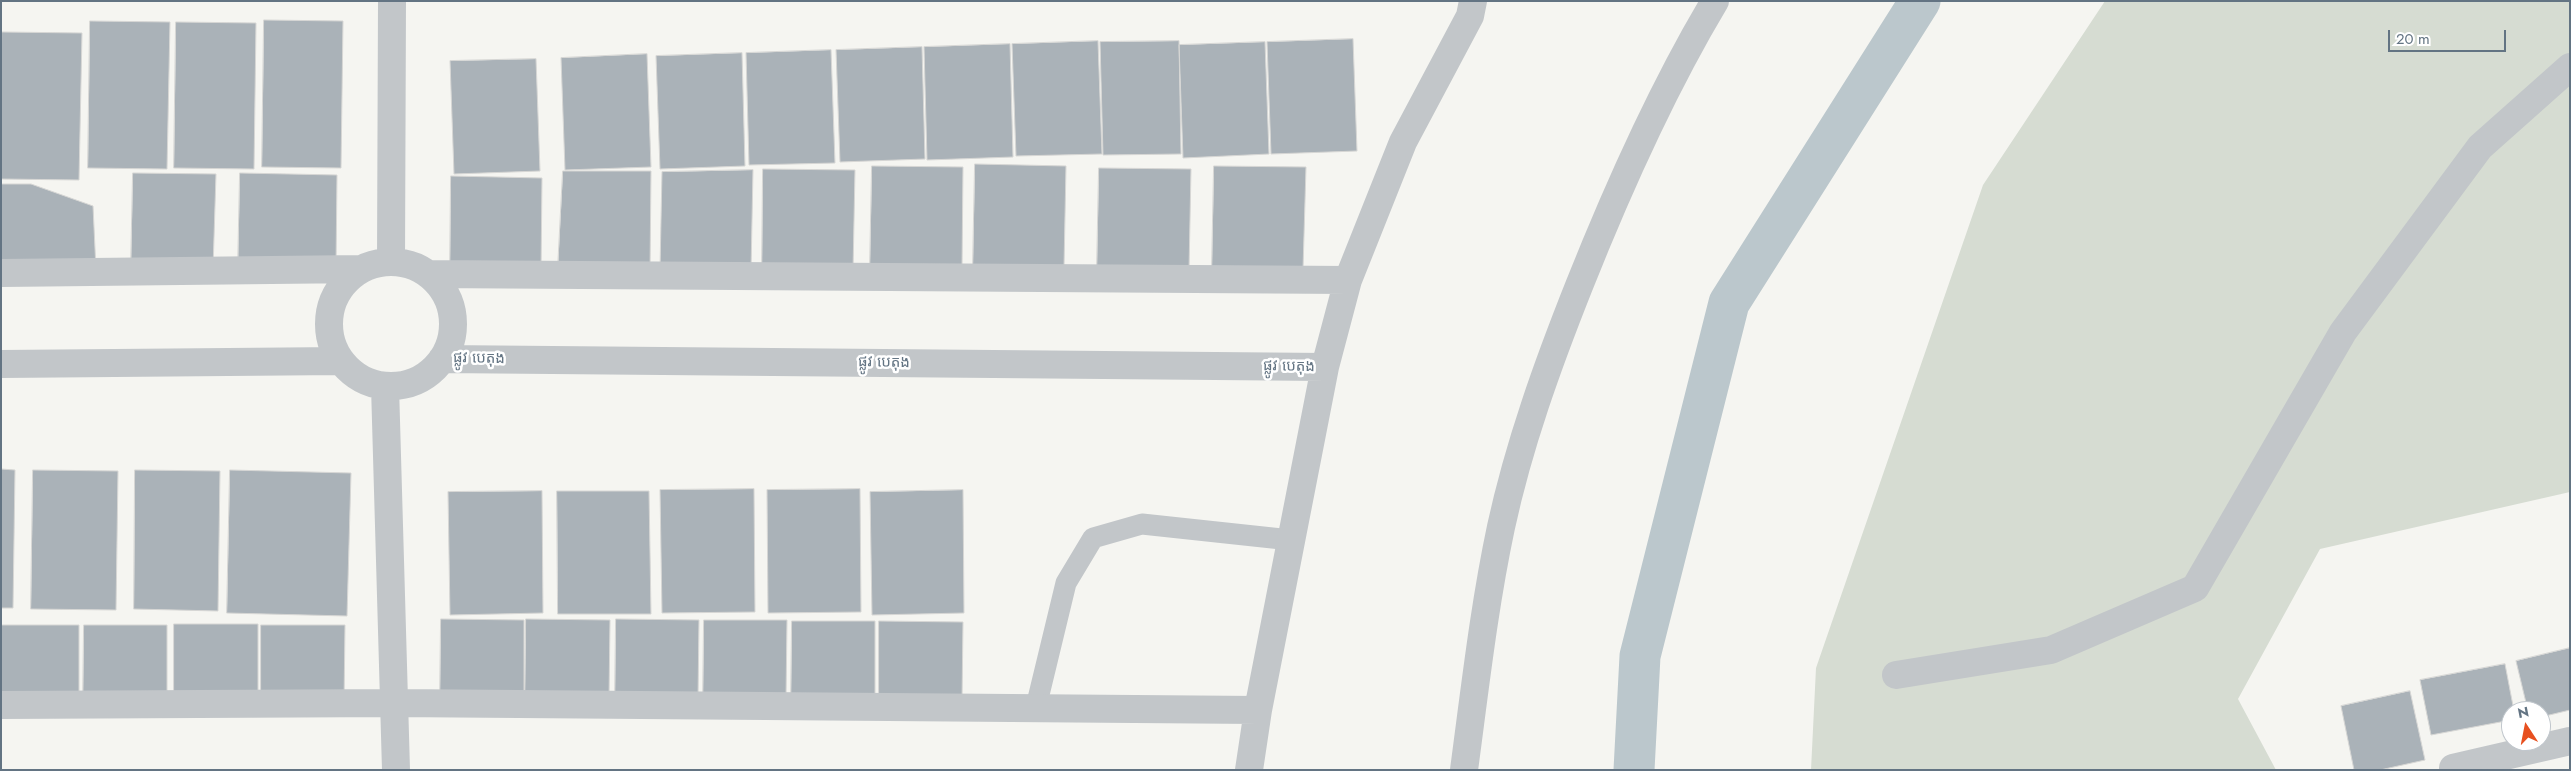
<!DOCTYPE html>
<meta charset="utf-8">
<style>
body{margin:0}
#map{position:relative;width:2571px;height:771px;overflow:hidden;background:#f5f5f1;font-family:Jost,sans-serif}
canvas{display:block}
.frame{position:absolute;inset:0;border:2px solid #637483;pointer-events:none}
.north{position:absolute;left:2501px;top:701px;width:50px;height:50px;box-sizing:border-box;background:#fff;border:1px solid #c1c7cd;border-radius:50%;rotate:349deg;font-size:14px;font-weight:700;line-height:20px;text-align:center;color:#637483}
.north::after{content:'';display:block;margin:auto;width:18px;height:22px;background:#e7501f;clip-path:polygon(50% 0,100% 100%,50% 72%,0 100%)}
.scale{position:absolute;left:2388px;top:30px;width:118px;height:22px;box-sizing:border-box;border:2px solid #637483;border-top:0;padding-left:6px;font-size:15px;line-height:18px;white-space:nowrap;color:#637483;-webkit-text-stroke:4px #fff;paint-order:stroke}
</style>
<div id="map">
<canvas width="2571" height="771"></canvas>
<div class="frame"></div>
<div class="north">N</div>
<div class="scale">20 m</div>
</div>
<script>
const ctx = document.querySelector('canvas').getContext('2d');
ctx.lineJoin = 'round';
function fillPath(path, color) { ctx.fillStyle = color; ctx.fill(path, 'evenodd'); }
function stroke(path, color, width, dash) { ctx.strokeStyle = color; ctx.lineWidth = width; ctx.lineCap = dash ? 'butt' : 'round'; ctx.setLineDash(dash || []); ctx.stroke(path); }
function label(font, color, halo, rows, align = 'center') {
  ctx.font = font + ' Jost,"Noto Sans Khmer",sans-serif'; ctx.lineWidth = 5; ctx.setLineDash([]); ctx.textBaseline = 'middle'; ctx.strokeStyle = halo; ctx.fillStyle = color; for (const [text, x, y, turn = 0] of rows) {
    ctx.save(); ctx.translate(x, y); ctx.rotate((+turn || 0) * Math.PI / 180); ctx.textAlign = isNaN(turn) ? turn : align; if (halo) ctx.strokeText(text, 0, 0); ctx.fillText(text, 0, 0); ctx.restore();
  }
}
fillPath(new Path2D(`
 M2105,1H2570V492L2320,549L2238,699L2276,770H1811L1816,668L1983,185Z`), '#d6dcd2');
stroke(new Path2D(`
 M1634,770L1640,656L1729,303L1920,1`), '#bbc7cc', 41);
const building = new Path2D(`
 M264,20L343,21L341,168L262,167Z
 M90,21L170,22L167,169L88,168Z
 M176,22L256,23L254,169L174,168Z
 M2,32L82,33L79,180L1,179Z
 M1353,39L1357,151L1271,154L1267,42Z
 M1098,41L1102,154L1016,156L1012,44Z
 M1179,41L1181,154L1103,155L1100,42Z
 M1265,42L1269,154L1183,158L1179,45Z
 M1010,44L1013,157L927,160L924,47Z
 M922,47L925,159L840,162L836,50Z
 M831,50L835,163L749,165L746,53Z
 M742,53L745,166L660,169L656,56Z
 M647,54L651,167L565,170L561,58Z
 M536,59L540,171L454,174L450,61Z
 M975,164L1066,166L1064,266L973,265Z
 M872,166L963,167L962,268L870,267Z
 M1214,166L1306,167L1303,269L1212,267Z
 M1099,168L1191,169L1189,270L1097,268Z
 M763,169L855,170L853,271L762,269Z
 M753,170L751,271L660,269L662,172Z
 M563,171H651L650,270L558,268Z
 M133,173L216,174L213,269L131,267Z
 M240,173L337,175L336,267L238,268Z
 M451,176L542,178L541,272H450Z
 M1,184H31L93,206L96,270H1Z
 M1,469L15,470L13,608H1Z
 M33,470L118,471L116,610L31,609Z
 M135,470L220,471L218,611L134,609Z
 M230,470L351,473L347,616L227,613Z
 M754,489L755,612L662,613L660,490Z
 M860,489L861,612L768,613L767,490Z
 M963,490L964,613L872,615L870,492Z
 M542,491L543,613L450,615L448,492Z
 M557,491H649L651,614H558Z
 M441,619L524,620V699L440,698Z
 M526,619L610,620L609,699L525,698Z
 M616,619L699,620L698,699L615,698Z
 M704,620H787L786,699H703Z
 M792,621H875V700L791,699Z
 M879,621L963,622L962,701L879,700Z
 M174,624H258V702H174Z
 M1,625H79V703H1Z
 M84,625H167V702H83Z
 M261,625H345L344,703H261Z
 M2570,648V710L2541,717V711H2528L2516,661Z
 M2505,664L2514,711H2511V720L2431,735L2420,680Z
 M2410,691L2425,760L2380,770H2354L2341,706Z`);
fillPath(building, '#aab2b8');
stroke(building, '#d6d6d4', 1);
stroke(new Path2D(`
 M1036,707L1066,583L1093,538L1142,524L1291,540`), '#c2c6c9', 21);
stroke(new Path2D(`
 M391,261L392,1
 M329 324a62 62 0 1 1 124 0a62 62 0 1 1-124 0Z
 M1,273L361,269
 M429,274L1348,280
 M442,359L1325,367
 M1,364L341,361
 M385,386L396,770
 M1896,675L2051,650L2195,588L2343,332L2480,147L2570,67
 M1,705L395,703L1258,710
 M2453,768L2570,741
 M1249,770L1258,710L1325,367L1348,280L1403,142L1470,16L1473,1
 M1464,770C1475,688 1484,607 1501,527C1519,444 1548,364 1579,286C1618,188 1661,91 1715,1`), '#c2c6c9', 28);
label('15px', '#637483', '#fff', [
 ["ផ្លូវ បេតុង",479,359,1],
 ["ផ្លូវ បេតុង",884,363,1],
 ["ផ្លូវ បេតុង",1289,367,1]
]);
</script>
